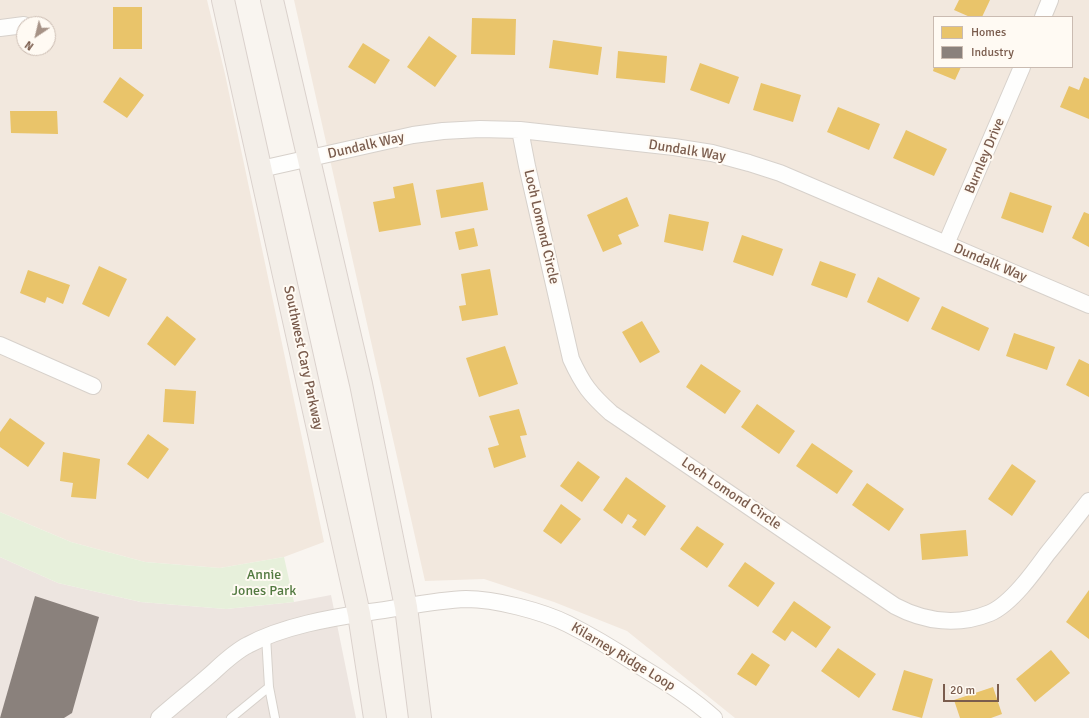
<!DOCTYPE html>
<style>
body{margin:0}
#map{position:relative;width:1089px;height:718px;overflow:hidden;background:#f9f5f0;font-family:Signika,sans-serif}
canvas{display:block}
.legend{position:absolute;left:933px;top:16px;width:140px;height:52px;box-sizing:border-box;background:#fffaf3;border:1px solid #cabbb1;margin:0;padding:5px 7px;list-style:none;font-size:12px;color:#7a5c4d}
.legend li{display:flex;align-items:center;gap:8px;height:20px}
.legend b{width:20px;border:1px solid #cabbb1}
.north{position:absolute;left:16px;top:16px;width:40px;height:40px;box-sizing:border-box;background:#fffaf3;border:1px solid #cabbb1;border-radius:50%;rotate:215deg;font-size:11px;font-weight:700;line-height:16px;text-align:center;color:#7a5c4d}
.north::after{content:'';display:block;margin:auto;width:14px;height:18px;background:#a69286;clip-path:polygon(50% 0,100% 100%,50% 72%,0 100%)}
.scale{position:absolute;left:943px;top:684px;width:56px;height:18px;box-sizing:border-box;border:2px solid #7a5c4d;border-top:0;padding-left:5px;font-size:12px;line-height:14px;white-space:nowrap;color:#7a5c4d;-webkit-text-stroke:3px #fffaf3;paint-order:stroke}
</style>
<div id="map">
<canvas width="1089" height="718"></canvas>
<ul class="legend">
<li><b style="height:11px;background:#e9c46a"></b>Homes</li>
<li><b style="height:11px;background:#8a817c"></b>Industry</li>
</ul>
<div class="north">N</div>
<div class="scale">20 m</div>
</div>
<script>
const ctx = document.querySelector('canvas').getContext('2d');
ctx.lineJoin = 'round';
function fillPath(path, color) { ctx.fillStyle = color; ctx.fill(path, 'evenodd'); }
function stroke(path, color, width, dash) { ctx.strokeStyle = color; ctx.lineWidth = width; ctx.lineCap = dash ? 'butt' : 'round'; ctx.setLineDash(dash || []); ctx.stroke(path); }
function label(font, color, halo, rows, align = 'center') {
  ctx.font = font + ' Signika,sans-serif'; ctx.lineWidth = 4; ctx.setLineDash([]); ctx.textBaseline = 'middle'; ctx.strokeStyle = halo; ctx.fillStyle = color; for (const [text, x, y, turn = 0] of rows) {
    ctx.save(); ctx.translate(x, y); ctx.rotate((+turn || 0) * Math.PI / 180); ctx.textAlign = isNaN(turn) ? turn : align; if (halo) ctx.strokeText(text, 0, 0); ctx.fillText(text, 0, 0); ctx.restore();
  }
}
fillPath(new Path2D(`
 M0,0H207L225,74L324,542L284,557L220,568L145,562L71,542L0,512ZM24,24H48V48H24Z
 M294,0H1089V718H735L627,631L554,602L484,579L425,581ZM934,17H1072V67H934Z`), '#f2e8de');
fillPath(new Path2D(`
 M0,557L58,583L141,602L226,609L294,602L331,595L356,718H0Z`), '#ede5e0');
fillPath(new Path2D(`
 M0,512L71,542L145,562L220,568L284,557L294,602L226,609L141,602L58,583L0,557Z`), '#e7f0db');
fillPath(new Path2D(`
 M959,0H990L982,17H970L954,10Z
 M113,7H142V49H113Z
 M472,18L516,19L515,55L471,54Z
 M429,36L457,56L435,87L407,67Z
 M553,40L602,47L598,75L549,68Z
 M363,43L390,60L375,84L348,67Z
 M618,51L667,56L665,83L616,78Z
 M700,63L739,77L729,104L690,90Z
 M934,67H961L955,80L933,71Z
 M120,77L144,95L127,118L103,102Z
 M1084,77L1089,79V119L1060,107L1069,86L1079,90Z
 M761,83L801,95L793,122L753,110Z
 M838,107L880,124L869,150L827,132Z
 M10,111H57L58,134L11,133Z
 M906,130L947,149L934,176L893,158Z
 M483,182L488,210L441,218L436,190Z
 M413,183L421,225L379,232L373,202L395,198L393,187Z
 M1010,192L1052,206L1043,233L1001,218Z
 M627,197L639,226L618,235L622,244L603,252L587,215Z
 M1084,212L1089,214V247L1072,238Z
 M669,214L709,222L703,251L664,242Z
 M474,228L478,246L459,250L455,232Z
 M742,235L783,249L773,276L733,262Z
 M820,261L856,274L847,298L811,285Z
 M99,266L127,279L109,317L82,304Z
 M490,269L498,315L462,321L459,306L466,305L461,274Z
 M28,270L70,285L63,304L47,297L45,303L20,293Z
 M878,277L920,298L908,322L867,302Z
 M942,306L989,328L979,351L931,329Z
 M167,316L196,339L175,366L147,344Z
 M642,321L660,352L640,363L622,332Z
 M1014,333L1055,347L1047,370L1006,356Z
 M505,346L518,384L479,397L466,358Z
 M1079,359L1089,364V397L1066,385Z
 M701,364L741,391L725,414L686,387Z
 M165,389L196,391L194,424L163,422Z
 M757,404L795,431L779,454L741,427Z
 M519,409L527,435L520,436L526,457L494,468L488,448L499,445L489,416Z
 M10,418L45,443L28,467L0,447V432Z
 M148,434L169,449L148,479L127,464Z
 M812,443L853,471L837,494L796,466Z
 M63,452L100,459L96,499L71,497L73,483L60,481Z
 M578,461L600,477L582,502L560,486Z
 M1012,464L1036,481L1012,516L988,499Z
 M626,477L666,506L645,536L632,527L637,520L628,514L622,524L603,510Z
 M867,483L904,509L889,531L852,505Z
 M561,504L581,519L561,544L543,531Z
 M697,526L724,544L707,568L680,549Z
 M966,530L968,556L922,560L920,534Z
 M745,562L775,583L758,607L728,586Z
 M1089,590V639L1066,622Z
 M794,601L831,627L816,648L792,631L785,641L772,632Z
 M838,648L876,674L859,698L821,671Z
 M1051,650L1070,673L1035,702L1016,679Z
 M752,653L770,665L756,686L737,674Z
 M904,670L933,679L922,718L892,710Z
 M993,687L1002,714L991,718H960L954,700Z`), '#e9c46a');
fillPath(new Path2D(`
 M35,596L99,617L72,713L64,718H0Z`), '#8a817c');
const lane = new Path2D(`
 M269,687L275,718
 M231,718L269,687L266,636`);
const street = new Path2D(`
 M1043,17L1050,0
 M0,28L24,25
 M520,130L527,166L571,359C583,385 590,394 611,413L895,606C925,622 958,626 990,613C1011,604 1034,572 1047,554C1061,537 1075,519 1089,501
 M261,169L413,135L443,131L480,129L520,130L674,147L712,153L749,163L780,173L1089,305
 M946,244L1022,67
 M0,345L93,386
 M159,718C176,703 194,689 211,674C222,664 234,652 248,645C283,626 330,618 370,612C401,608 434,600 466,599C495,599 542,611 568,624C592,636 615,650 638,665C664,681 691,697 714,718`);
const primary = new Path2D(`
 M223,0L359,614L375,718
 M272,0L361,384L406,607L420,718`);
stroke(lane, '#d7d1cb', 10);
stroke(street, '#d7d1cb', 18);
stroke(primary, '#dad1cc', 24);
stroke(lane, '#fefefd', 8);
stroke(street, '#fefefd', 16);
stroke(primary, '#f3eee8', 22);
label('14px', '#7a5c4d', '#fffaf3', [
 ["Dundalk Way",366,146,-13],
 ["Dundalk Way",687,151,9],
 ["Burnley Drive",985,156,-67],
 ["Loch Lomond Circle",541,227,77],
 ["Dundalk Way",990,263,23],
 ["Southwest Cary Parkway",303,358,78],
 ["Loch Lomond Circle",731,494,34],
 ["Kilarney Ridge Loop",623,657,31]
]);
label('14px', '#537a41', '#fffaf3', [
 ["Annie",264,575],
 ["Jones Park",264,591]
]);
</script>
